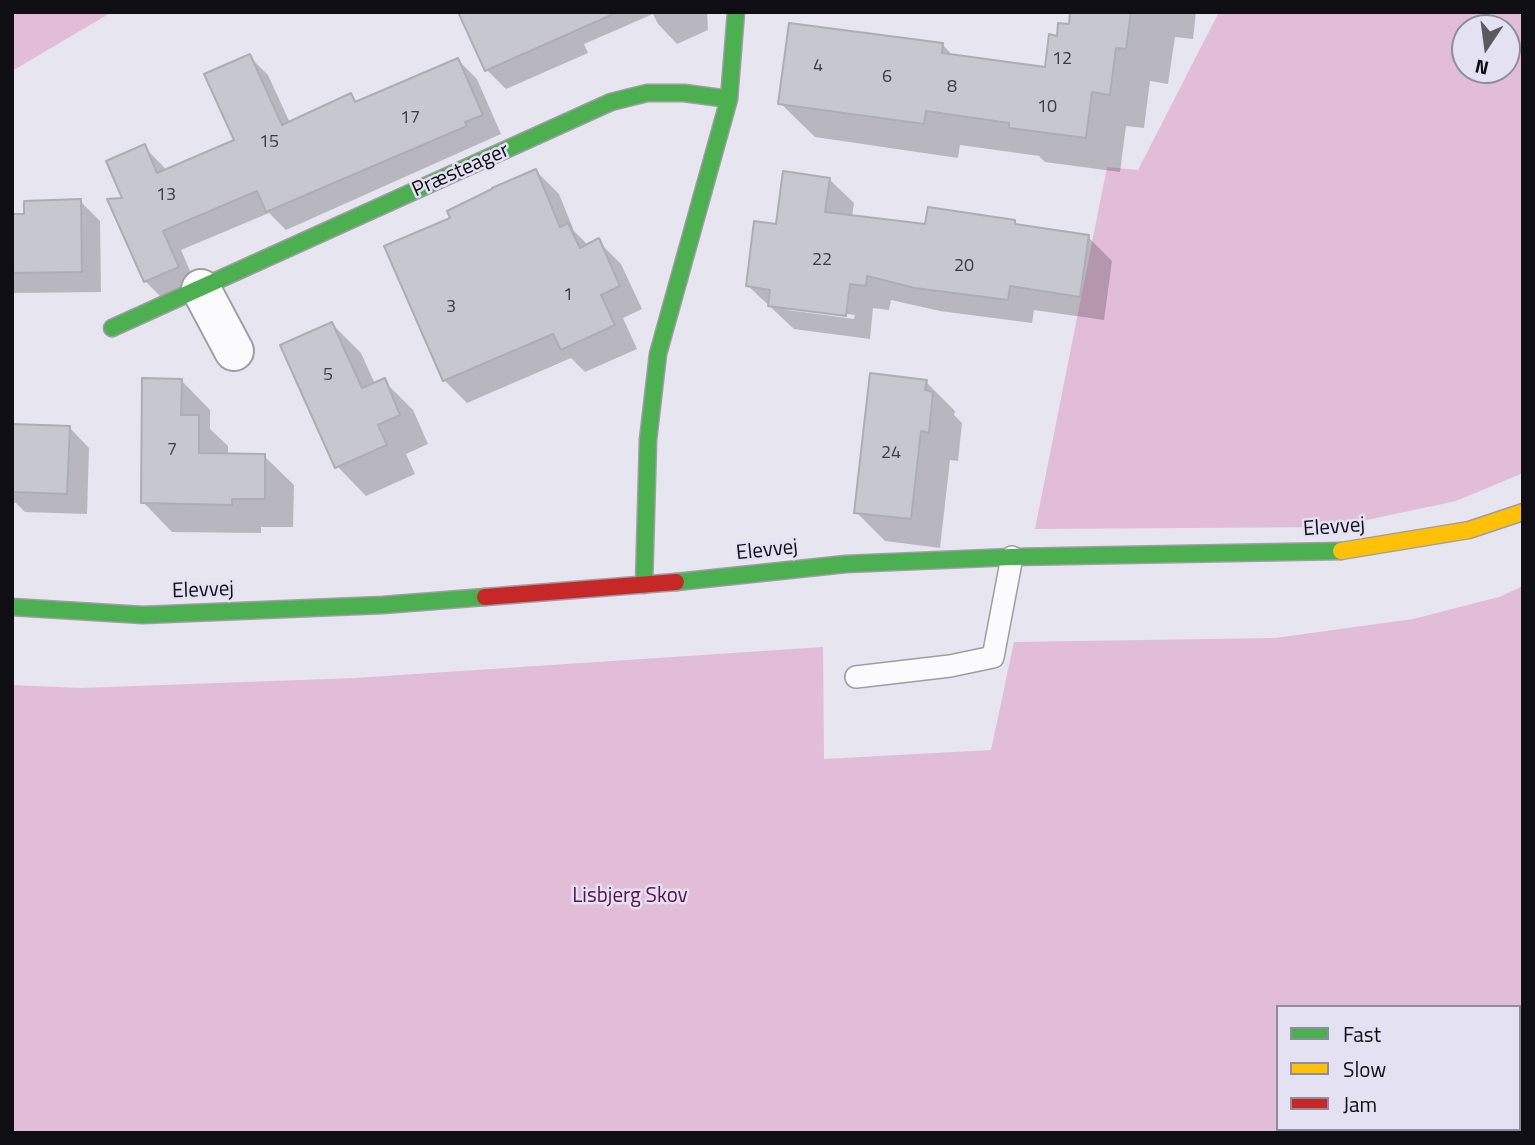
<!DOCTYPE html>
<meta charset="utf-8">
<style>
body{margin:0}
#map{position:relative;width:1535px;height:1145px;overflow:hidden;background:#e7e5ef;font-family:"Titillium Web",sans-serif}
canvas{display:block}
.frame{position:absolute;inset:0;border:14px solid #0f0e14;pointer-events:none}
.legend{position:absolute;left:1276px;top:1005px;width:245px;height:126px;box-sizing:border-box;background:#e4e1f3;border:2px solid #8f8d9a;margin:0;padding:9px 12px;list-style:none;font-size:21px;color:#0f0e14}
.legend li{display:flex;align-items:center;gap:14px;height:35px}
.legend b{width:35px;border:2px solid #8f8d9a}
.north{position:absolute;left:1451px;top:14px;width:70px;height:70px;box-sizing:border-box;background:#e4e1f3;border:2px solid #8f8d9a;border-radius:50%;rotate:193deg;font-size:19px;font-weight:700;line-height:28px;text-align:center;color:#0f0e14}
.north::after{content:'';display:block;margin:auto;width:24px;height:32px;background:#5b5961;clip-path:polygon(50% 0,100% 100%,50% 72%,0 100%)}
</style>
<div id="map">
<canvas width="1535" height="1145"></canvas>
<div class="frame"></div>
<ul class="legend">
<li><b style="height:9px;background:#4caf50"></b>Fast</li>
<li><b style="height:9px;background:#ffc107"></b>Slow</li>
<li><b style="height:9px;background:#c62828"></b>Jam</li>
</ul>
<div class="north">N</div>
</div>
<script>
const ctx = document.querySelector('canvas').getContext('2d');
ctx.lineJoin = 'round';
function fillPath(path, color) { ctx.fillStyle = color; ctx.fill(path, 'evenodd'); }
function stroke(path, color, width, dash) { ctx.strokeStyle = color; ctx.lineWidth = width; ctx.lineCap = dash ? 'butt' : 'round'; ctx.setLineDash(dash || []); ctx.stroke(path); }
function label(font, color, halo, rows, align = 'center') {
  ctx.font = font + ' "Titillium Web",sans-serif'; ctx.lineWidth = 5; ctx.setLineDash([]); ctx.textBaseline = 'middle'; ctx.strokeStyle = halo; ctx.fillStyle = color; for (const [text, x, y, turn = 0] of rows) {
    ctx.save(); ctx.translate(x, y); ctx.rotate((+turn || 0) * Math.PI / 180); ctx.textAlign = isNaN(turn) ? turn : align; if (halo) ctx.strokeText(text, 0, 0); ctx.fillText(text, 0, 0); ctx.restore();
  }
}
fillPath(new Path2D(`
 M12,12H112L12,71Z
 M1219,12H1523V473L1456,501L1334,527L1035,529L1107,167L1138,170ZM1465,28H1507V70H1465Z
 M1523,586V1133H12V685L80,688L355,678L823,647L824,759L991,750L1014,642L1275,638L1413,619L1499,597ZM1278,1007H1519V1129H1278Z`), '#e2bdd8');
fillPath(new Path2D(`
 M460,12H707L708,30L677,44L658,24L653,14L584,44L588,53L506,89L487,70Z
 M1072,12H1196L1193,39L1175,37L1168,84L1150,81L1144,128L1126,126L1120,172L1045,162L1039,156L960,145L958,158L815,137L780,103L943,45L954,57L1047,69L1059,37L1070,26Z
 M249,56L268,75L290,123L351,95L358,103L458,60L477,79L501,134L286,230L269,213L181,250L197,287L164,300L145,281L144,147L163,166L166,171L236,141Z
 M536,171L559,194L574,231L588,245L598,241L621,264L642,309L623,318L637,349L585,372L571,358L467,403L444,380L452,219Z
 M829,179L854,203L852,217L927,226L1014,221L1020,227L1088,237L1112,261L1104,320L1034,310L1032,323L940,311L891,300L889,310L873,308L870,339L794,329L747,285L778,226ZM784,306L855,315L854,319L788,310Z
 M80,201L100,221L101,292L13,293L12,216H25Z
 M332,324L361,353L375,384L384,381L413,410L428,444L406,454L415,474L366,496L337,466Z
 M181,380L210,410V429L228,446V456H264L294,485L293,527H261V533L172,532L143,502Z
 M926,382L955,411L954,415L962,423L958,461L950,460L940,548L885,541L856,512Z
 M12,426L69,427L89,448L87,514L25,512L16,503L12,502Z`), '#0003');
const building = new Path2D(`
 M458,12H618L485,71Z
 M1070,12H1131L1126,49L1116,48L1110,95L1092,92L1086,138L1009,128V123L926,111L924,124L778,104L789,23L943,43L942,53L1045,67L1049,34L1057,36L1058,23L1069,24Z
 M250,54L282,125L351,93L355,102L458,58L483,115L465,122L467,126L266,212L257,191L163,231L179,267L144,282L107,199L122,198L106,161L145,144L157,173L234,140L204,74Z
 M536,169L560,227L568,223L580,248L599,238L620,286L601,295L615,325L561,350L553,334L443,381L384,246L450,218L447,211L492,189V188Z
 M783,171L830,178L825,212L925,224L928,207L1015,220V224L1089,235L1080,297L1010,286L1008,300L915,288L867,276L866,286L850,284L846,316L768,306L770,290L746,286L754,221L776,224Z
 M81,199L82,272L12,273V214H24V201Z
 M332,322L362,388L385,378L400,415L378,425L387,445L335,468L280,345Z
 M870,373L927,380L925,390L933,392L929,433L921,431L911,519L854,513Z
 M142,378L182,379L181,415H199V453L265,454V499H232V505L141,503Z
 M12,424L70,426L67,494L12,492Z`);
fillPath(building, '#c7c7cf');
stroke(building, '#adadb5', 2);
const lane = new Path2D(`
 M856,677L950,666L993,657L1012,557`);
const street = new Path2D(`
 M201,289L234,351`);
const fast = new Path2D(`
 M112,328L611,102L647,93H684L729,99
 M676,582L846,564L1012,557L1341,551
 M644,585L648,440L658,354L729,99L736,12
 M12,607L143,615L383,605L485,597`);
const slow = new Path2D(`
 M1341,551L1469,530L1523,512`);
const jam = new Path2D(`
 M485,597L676,582`);
stroke(lane, '#9e9da4', 24);
stroke(street, '#9e9da4', 42);
stroke(fast, '#9e9da4', 19);
stroke(slow, '#9e9da4', 19);
stroke(jam, '#9e9da4', 19);
stroke(lane, '#fbfbfd', 21);
stroke(street, '#fbfbfd', 38);
stroke(fast, '#4caf50', 16);
stroke(slow, '#ffc107', 16);
stroke(jam, '#c62828', 16);
label('18px', '#3d3c43', null, [
 ["12",1062,60],
 ["4",818,67],
 ["6",887,78],
 ["8",952,88],
 ["10",1047,108],
 ["17",410,119],
 ["15",269,143],
 ["13",166,196],
 ["22",822,261],
 ["20",964,267],
 ["1",568,296],
 ["3",451,308],
 ["5",328,376],
 ["7",172,451],
 ["24",891,454]
]);
label('21px', '#0f0e14', '#e4e1f3', [
 ["Præsteager",461,171,-24],
 ["Elevvej",1334,528,-4],
 ["Elevvej",767,551,-6],
 ["Elevvej",203,591,-2]
]);
label('21px', '#5e0f48', '#e4e1f3', [
 ["Lisbjerg Skov",630,897]
]);
</script>
